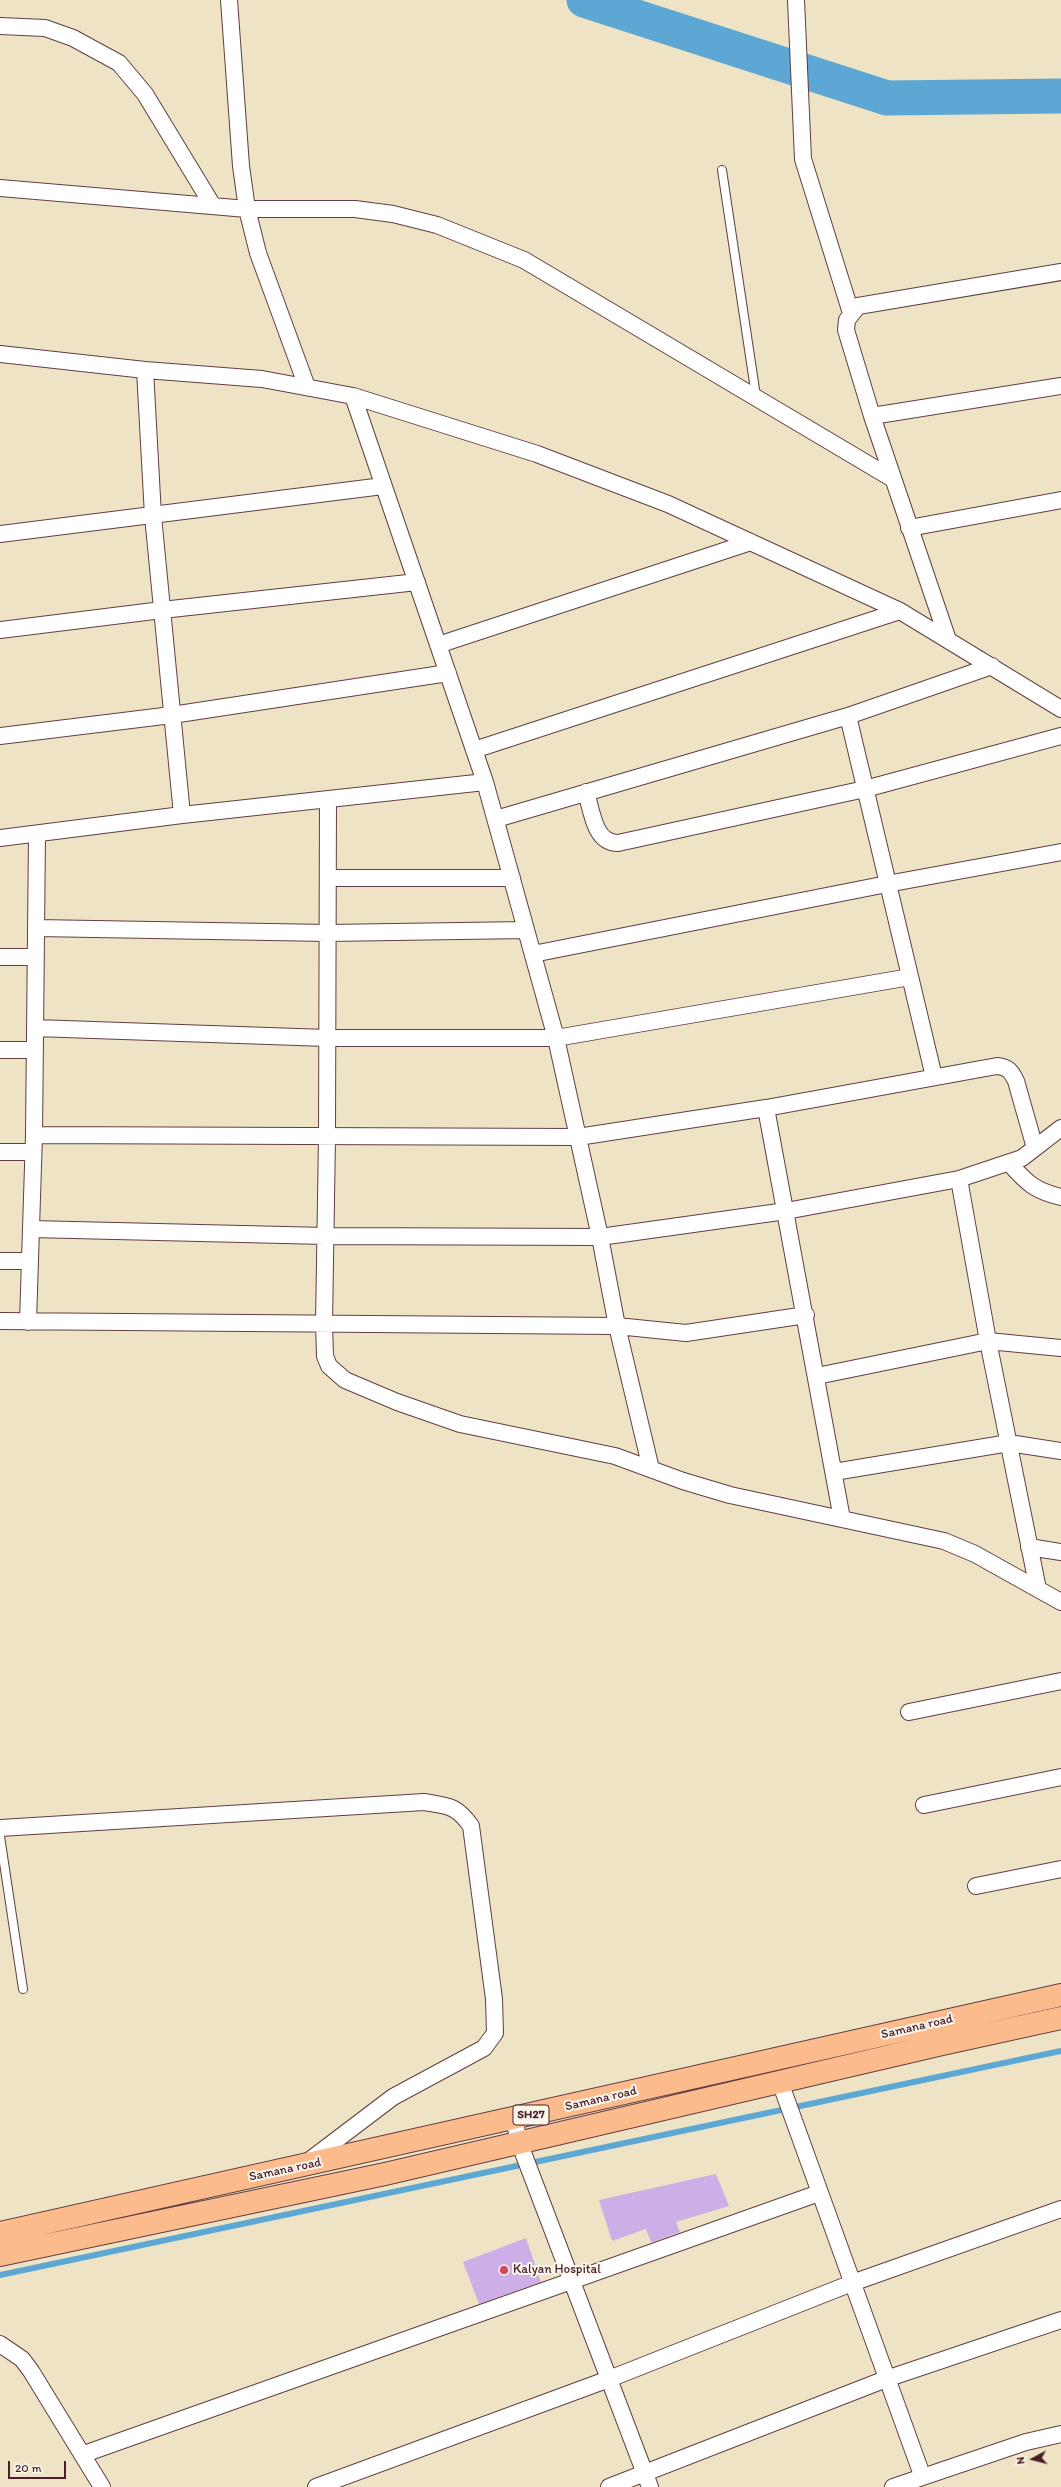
<!DOCTYPE html>
<style>
body{margin:0}
#map{position:relative;width:1061px;height:2487px;overflow:hidden;background:#eee4c5;font-family:Itim,sans-serif}
canvas{display:block}
.north{position:absolute;left:1013px;top:2439px;width:40px;height:40px;-webkit-text-stroke:3px #fbf7ec;paint-order:stroke;rotate:263deg;font-size:11px;font-weight:700;line-height:16px;text-align:center;color:#4a1f2b}
.north::after{content:'';display:block;margin:auto;width:14px;height:18px;background:#4a1f2b;clip-path:polygon(50% 0,100% 100%,50% 72%,0 100%)}
.scale{position:absolute;left:8px;top:2461px;width:58px;height:18px;box-sizing:border-box;border:2px solid #4a1f2b;border-top:0;padding-left:5px;font-size:12px;line-height:14px;white-space:nowrap;color:#4a1f2b;-webkit-text-stroke:3px #fbf7ec;paint-order:stroke}
</style>
<div id="map">
<canvas width="1061" height="2487"></canvas>
<div class="north">N</div>
<div class="scale">20 m</div>
</div>
<script>
const ctx = document.querySelector('canvas').getContext('2d');
ctx.lineJoin = 'round';
function stroke(path, color, width, dash) { ctx.strokeStyle = color; ctx.lineWidth = width; ctx.lineCap = dash ? 'butt' : 'round'; ctx.setLineDash(dash || []); ctx.stroke(path); }
function fillPath(path, color) { ctx.fillStyle = color; ctx.fill(path, 'evenodd'); }
function label(font, color, halo, rows, align = 'center') {
  ctx.font = font + ' Itim,sans-serif'; ctx.lineWidth = 4; ctx.setLineDash([]); ctx.textBaseline = 'middle'; ctx.strokeStyle = halo; ctx.fillStyle = color; for (const [text, x, y, turn = 0] of rows) {
    ctx.save(); ctx.translate(x, y); ctx.rotate((+turn || 0) * Math.PI / 180); ctx.textAlign = isNaN(turn) ? turn : align; if (halo) ctx.strokeText(text, 0, 0); ctx.fillText(text, 0, 0); ctx.restore();
  }
}
stroke(new Path2D(`
 M0,2275L1061,2051`), '#5ca7d4', 6);
stroke(new Path2D(`
 M584,0L887,98L1061,96`), '#5ca7d4', 35);
fillPath(new Path2D(`
 M716,2174L729,2206L676,2222L680,2232L656,2241L651,2242L646,2229L612,2241L599,2200Z
 M526,2238L541,2282L479,2304L463,2262Z`), '#cdaee6');
const lane = new Path2D(`
 M722,170L756,396
 M0,1836L23,1989`);
const street = new Path2D(`
 M229,0L241,166L247,209L258,253L307,387
 M796,0L803,159L851,313
 M0,26L45,28L73,38L119,63L145,94L213,206
 M0,188L247,209H355L393,214L437,225L524,260L893,479
 M0,354L145,370L262,379L353,396L537,454L668,504L900,611L1061,709
 M145,370L153,516L182,815
 M353,396L485,782L556,1038L600,1237L617,1326L651,1469
 M872,416L1061,386
 M909,528L1061,500
 M0,534L383,486
 M0,630L162,610L417,582
 M948,640L872,416L846,330L847,320L858,306L1061,272
 M438,645L751,542
 M848,716L934,1077
 M0,736L172,715L448,673
 M474,750L900,611
 M586,792C592,811 594,843 618,843L865,789L1061,736
 M328,799L327,1137L324,1324L325,1356L329,1366L345,1380L397,1402L460,1424L615,1456L683,1481L730,1495L944,1541L975,1554L1061,1602
 M496,819L848,716L992,666
 M0,838L182,815L485,782
 M328,878H512
 M36,928L328,933L526,930
 M533,954L887,884L1061,852
 M0,957H36
 M35,1028L327,1038H556L910,977
 M0,1050H35
 M766,1108L842,1519
 M34,1135L578,1137L766,1108L997,1066C1008,1067 1011,1071 1016,1081L1035,1148
 M0,1152H33
 M1010,1164C1027,1183 1035,1191 1061,1197
 M959,1179L988,1341L1038,1589
 M31,1229L326,1236L600,1237L786,1211L959,1179L1022,1158L1061,1128
 M0,1261H30
 M0,1321L617,1326L686,1333L806,1315
 M28,1322L34,1135L37,834
 M817,1376L988,1341L1061,1348
 M834,1472L1009,1443L1061,1451
 M1029,1547L1061,1552
 M909,1712L1061,1681
 M924,1805L1061,1777
 M0,1828L424,1802C448,1806 456,1805 471,1826L494,1999L495,2033L484,2048L393,2097L306,2163
 M976,1886L1061,1869
 M780,2082L922,2475
 M514,2119L519,2142L650,2487
 M0,2344L22,2359L31,2371L102,2487
 M84,2454L819,2193
 M316,2487L609,2379L852,2283L1061,2209
 M609,2487L886,2379L1061,2320
 M893,2487L1026,2442L1061,2434`);
const primary = new Path2D(`
 M0,2233L1061,1995
 M0,2255L385,2174L942,2044L1061,2018`);
stroke(lane, '#633d42', 10);
stroke(street, '#633d42', 18);
stroke(primary, '#633d42', 24);
stroke(lane, '#fff', 8);
stroke(street, '#fff', 16);
stroke(primary, '#fbbb8d', 22);
for (const [x, y, r, color] of [
 [504,2270,5,"#d1495b"]
]) { const dot = new Path2D(); dot.arc(x, y, r, 0, 2 * Math.PI); ctx.fillStyle = color; ctx.fill(dot); stroke(dot, '#fbf7ec', 1.5); }
for (const [x, y, w] of [
 [531,2115,36]
]) { const box = new Path2D(); box.roundRect(x - w / 2, y - 10, w, 20, 3); ctx.fillStyle = '#fbf7ec'; ctx.fill(box); stroke(box, '#4a1f2b', 1); }
label('bold 12px', '#4a1f2b', null, [
 ["SH27",531,2115]
]);
label('13px', '#4a1f2b', '#fbf7ec', [
 ["Samana road",917,2027,-13],
 ["Samana road",601,2099,-13],
 ["Samana road",285,2170,-12]
]);
label('13px', '#4a1f2b', '#fbf7ec', [
 ["Kalyan Hospital",513,2270]
], 'left');
</script>
